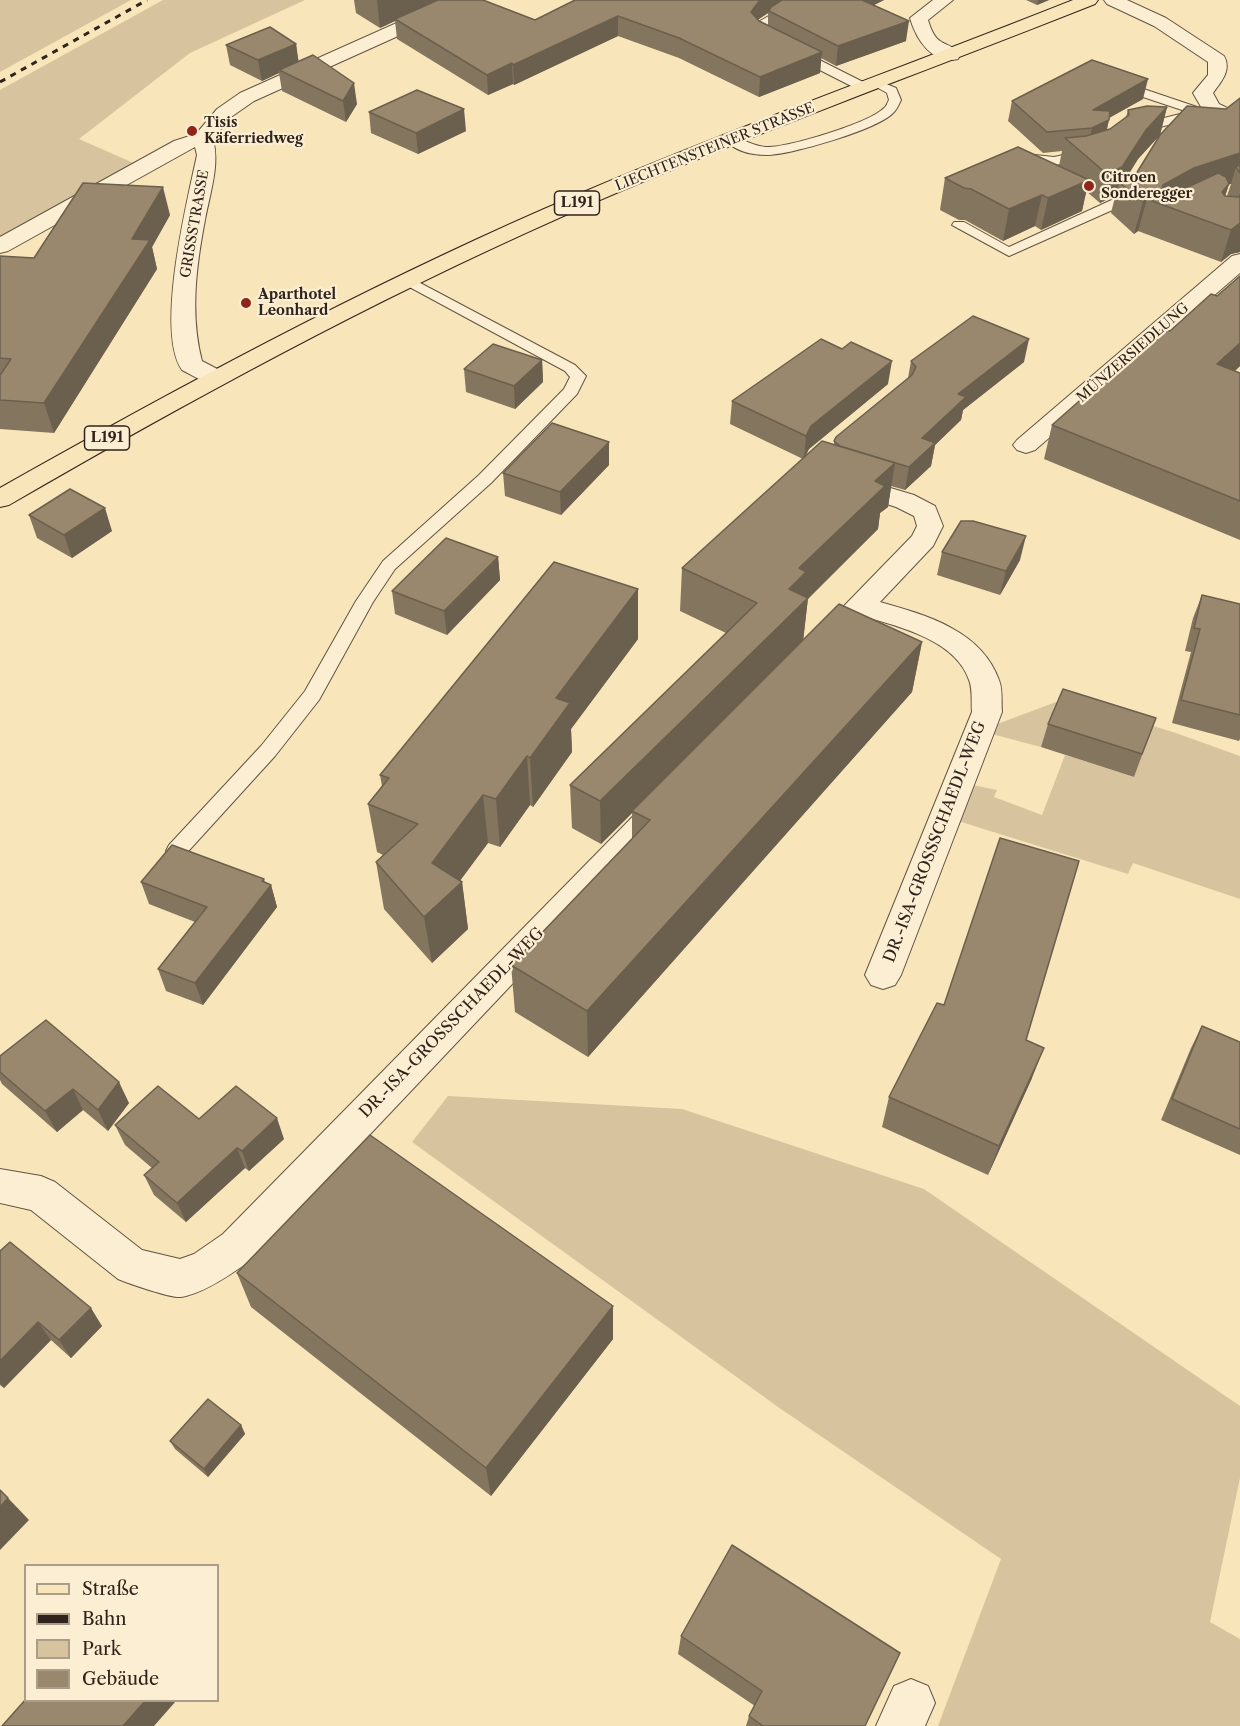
<!DOCTYPE html>
<meta charset="utf-8">
<style>
body{margin:0}
#map{position:relative;width:1240px;height:1726px;overflow:hidden;background:#f9e5ba;font-family:"Libre Caslon Text",serif}
canvas{display:block}
.legend{position:absolute;left:24px;top:1564px;width:195px;height:138px;box-sizing:border-box;background:#fbeed2;border:2px solid #aa9d89;margin:0;padding:8px 10px;list-style:none;font-size:18px;color:#30231b}
.legend li{display:flex;align-items:center;gap:12px;height:30px}
.legend b{width:30px;border:2px solid #aa9d89}
</style>
<div id="map">
<canvas width="1240" height="1726"></canvas>
<ul class="legend">
<li><b style="height:8px;background:#f9e5ba"></b>Straße</li>
<li><b style="height:8px;background:#30231b"></b>Bahn</li>
<li><b style="height:16px;background:#d7c49f"></b>Park</li>
<li><b style="height:16px;background:#99886e"></b>Gebäude</li>
</ul>
</div>
<script>
const ctx = document.querySelector('canvas').getContext('2d');
ctx.lineJoin = 'round';
function fillPath(path, color) { ctx.fillStyle = color; ctx.fill(path, 'evenodd'); }
function stroke(path, color, width, dash) { ctx.strokeStyle = color; ctx.lineWidth = width; ctx.lineCap = dash ? 'butt' : 'round'; ctx.setLineDash(dash || []); ctx.stroke(path); }
function label(font, color, halo, rows, align = 'center') {
  ctx.font = font + ' "Libre Caslon Text",serif'; ctx.lineWidth = 4.5; ctx.setLineDash([]); ctx.textBaseline = 'middle'; ctx.strokeStyle = halo; ctx.fillStyle = color; for (const [text, x, y, turn = 0] of rows) {
    ctx.save(); ctx.translate(x, y); ctx.rotate((+turn || 0) * Math.PI / 180); ctx.textAlign = isNaN(turn) ? turn : align; if (halo) ctx.strokeText(text, 0, 0); ctx.fillText(text, 0, 0); ctx.restore();
  }
}
fillPath(new Path2D(`
 M0,0H131L0,72Z
 M163,0H305L190,53L79,139L138,165L0,241V90Z
 M1064,699L1173,732L1240,756V899L1133,863L1128,874L958,821L973,785L997,790L994,797L1042,815L1065,755L1134,777L1147,741L1041,747L988,733L992,726Z
 M448,1096L682,1109L924,1189L1240,1406V1478L1210,1622L1240,1639V1726H938L1001,1559L778,1407L412,1142Z`), '#d7c49f');
const lane = new Path2D(`
 M791,3L797,6L795,8L768,25L764,32L869,85V91H861L759,39L752,32L760,21Z
 M877,80L896,88L901,100C899,104 897,109 894,112C880,129 790,155 767,155C752,155 735,151 725,140L731,136C744,139 752,146 766,147C787,148 870,123 884,108C887,106 887,103 889,100L887,93L871,84Z
 M1117,80L1197,107L1199,110L1193,114L1192,119L1136,133L1132,132L1130,129L1132,126L1188,112L1113,87V81Z
 M1087,150L1092,151L1093,154L1092,157C1074,161 1043,172 1029,159L1035,155L1054,157Z
 M1132,181L1139,185L1126,204L1009,256L952,225L954,222H964L1009,247L1116,198L1127,182Z
 M407,276L575,365L586,376L577,394L491,483L395,569L373,602L319,700L275,756L183,857L176,859L169,857L166,851L169,845L261,746L305,691L356,601L383,561L479,475L564,389L570,377L565,371L402,283L400,280L402,277Z`);
const street = new Path2D(`
 M448,0H472L469,4L254,101L231,117L213,139C220,165 210,193 205,220C196,267 190,315 202,361L223,372L226,377L223,382C207,386 196,377 182,370C155,331 187,202 197,155L195,147L8,251L0,253V237L174,141L196,134L217,109L240,93Z
 M933,0H953L928,20C937,51 948,38 960,55L958,59C932,65 916,39 910,18Z
 M1104,0H1127L1166,18L1224,56C1232,70 1221,82 1213,93L1219,104L1240,114V127L1204,112L1193,93L1208,75V62L1154,26L1107,4Z
 M1240,254V273L1035,450L1026,453L1017,450L1013,445L1017,440L1232,256Z
 M847,475L914,495L935,506L943,526L933,546L880,602C926,615 981,630 999,680C1003,690 1001,702 1002,712L901,975L895,985L883,989L871,985L865,975L972,712C971,702 973,690 969,680C956,641 901,627 866,617C851,632 837,655 814,649L809,642L912,536L917,526L914,516L896,507L838,489L834,483L838,477Z
 M663,793L674,797L679,805L674,813L251,1260C233,1273 203,1294 181,1297C170,1298 130,1284 118,1279L31,1210L0,1203V1169L41,1176L55,1182L142,1250L180,1259L194,1254L223,1234L652,797Z
 M911,1679L928,1686L935,1703L925,1726H876L894,1686Z`);
const primary = new Path2D(`
 M1073,0H1098L1095,4C916,75 735,140 559,218C370,302 188,401 9,505L0,507V488C177,388 357,291 544,209C718,133 897,70 1073,0Z`);
stroke(lane, '#625443', 2);
stroke(street, '#625443', 2);
stroke(primary, '#30231b', 2);
fillPath(lane, '#fbeed2');
fillPath(street, '#fbeed2');
fillPath(primary, '#f9e5ba');
stroke(new Path2D(`
 M0,82L147,0`), '#30231b', 3, [6, 6]);
fillPath(new Path2D(`
 M354,0H483L535,20L575,0H884L874,5L906,41L836,66L821,58L820,73L759,97L679,58L618,36L514,85L513,84L488,95L397,39L395,21L380,28L356,13ZM768,13V25L758,20L759,19Z
 M1026,0H1049L1037,5Z
 M296,44L298,61L357,104L346,122L282,91L279,73L262,81L230,65L226,45Z
 M1240,98V252L1231,254L1221,262L1138,231L1134,234L1111,213L1116,193L1114,196L1100,203L1086,191L1082,211L1041,230L1035,226L1003,241L965,220H959L940,210L945,178L1059,166L1062,151L1043,153L1008,121L1012,101L1143,99L1109,118L1107,130L1110,129L1126,117L1128,110L1167,107L1160,135L1138,159L1126,179L1136,174ZM1229,184H1231L1227,196H1225Z
 M369,112L466,131L418,154L371,133Z
 M170,215L152,247L157,269L54,433L0,429V256L34,258Z
 M1240,276V366L1235,371L1240,373V540L1044,459L1052,425L1170,331L1217,296Z
 M542,360L543,382L515,409L466,392L464,369Z
 M911,361L1024,362L963,410L961,420L935,445L931,466L905,490L891,486L888,507L880,513L878,529L808,598L803,640L922,642L912,692L588,1057L515,1012L511,965L632,839V813L601,844L572,828L570,785L726,633L680,611L682,568L803,459L730,424L732,401L888,384L809,449L805,456L834,445V441L908,378Z
 M609,465L561,515L505,496L503,473Z
 M29,515L112,531L72,558L37,538Z
 M942,552L1020,560L1000,595L937,575Z
 M498,557L500,580L447,635L395,614L392,591Z
 M638,589V639L571,729L572,752L533,807L530,805L500,847L488,843L460,880L462,882L468,929L432,963L384,909L376,862L383,855L377,852L368,804L382,786L380,775Z
 M1202,595L1240,604V739L1239,741L1172,723L1191,652L1185,651L1193,618Z
 M1156,718L1134,777L1041,747L1048,724Z
 M141,882L265,883L271,885L277,907L203,1005L166,991L158,969L195,922L149,904Z
 M944,1005L1026,1040L1032,1078L988,1175L882,1127L889,1097Z
 M1202,1026L1240,1042V1155L1161,1120L1191,1048Z
 M0,1056L129,1103L108,1131L83,1110L57,1132L2,1084L0,1080Z
 M199,1119L284,1139L249,1171L245,1168L186,1222L154,1195L144,1175L152,1168L125,1145L115,1125Z
 M0,1251L102,1326L71,1358L51,1340L4,1388L0,1385Z
 M237,1273L613,1339L491,1496L251,1307Z
 M241,1425L245,1434L208,1477L175,1449L170,1441Z
 M681,1636L865,1726H746L749,1716L755,1706L678,1654Z`), '#84755f');
fillPath(new Path2D(`
 M377,0H437L395,19V21L380,28Z
 M760,0H791L769,11L768,13L759,19L750,32L751,12Z
 M854,0H884L852,16Z
 M1038,0H1049L1037,5Z
 M618,16V36L514,85L513,65Z
 M909,21L906,41L836,66L838,46Z
 M296,44L299,64L279,70V73L262,81L258,60Z
 M822,52L820,73L759,97L760,77Z
 M512,63L513,84L488,95L487,75Z
 M1148,79L1143,99L1091,128L1093,110Z
 M354,83L357,104L346,122L343,101Z
 M1167,107L1160,135L1138,159L1122,184L1119,182L1116,193L1114,196L1100,203L1107,174Z
 M464,109L466,131L418,154L416,133Z
 M1109,120L1104,140L1087,149L1092,128Z
 M1240,153V173L1236,167L1231,184H1229L1219,216L1213,224L1222,192L1158,203L1163,185L1194,168Z
 M1089,180L1082,211L1041,230L1048,198Z
 M163,187L170,215L152,247L157,269L54,433L44,403L132,239Z
 M1042,195L1035,226L1003,241L1009,209Z
 M1147,199L1138,231L1134,234L1143,202Z
 M1240,223V252L1231,254L1221,262L1231,230Z
 M1029,339L1024,362L963,410L961,420L935,445L931,466L905,490L909,467L922,438L958,394Z
 M1240,343V366L1206,397L1217,364Z
 M542,360L543,382L515,409L514,386Z
 M892,361L888,384L809,449L804,459L806,436L811,426Z
 M609,442V465L561,515L560,492Z
 M895,463L888,507L880,513L878,529L803,604L808,598L803,642L601,844L600,801L789,589L799,568L875,481Z
 M105,508L112,531L72,558L64,535Z
 M1026,536L1020,560L1000,595L1006,571Z
 M498,557L500,580L447,635L444,611Z
 M638,589V639L571,729L572,752L533,807L530,758L556,698Z
 M922,642L912,692L588,1057L587,1011Z
 M527,756L530,805L500,847L496,799Z
 M483,795L488,843L454,889L462,882L468,929L432,963L424,917L432,863Z
 M264,879L267,890L271,885L277,907L203,1005L195,983Z
 M1044,1048L1032,1078L988,1175L999,1146Z
 M119,1082L129,1103L108,1131L98,1110Z
 M73,1089L83,1110L57,1132L45,1111Z
 M277,1118L284,1139L249,1171L242,1151Z
 M237,1148L245,1168L186,1222L177,1203Z
 M613,1306V1339L491,1496L486,1468Z
 M91,1308L102,1326L71,1358L59,1340Z
 M38,1322L51,1340L4,1388L0,1383V1361Z
 M241,1425L245,1434L208,1477L204,1469Z
 M8,1498L29,1520L0,1550V1507Z
 M145,1701H176L154,1726H123Z`), '#6b5f4d');
const building = new Path2D(`
 M438,0H483L535,20L575,0H760L751,12L759,21L822,52L760,77L679,38L618,16L513,65L512,63L487,75L395,19Z
 M782,0H862L909,21L838,46L769,11L771,7Z
 M270,27L296,44L258,60L226,45Z
 M313,55L354,83L343,101L279,70Z
 M1092,60L1148,79L1093,110L1110,111L1109,120L1092,128L1047,132L1012,101Z
 M417,90L464,109L416,133L369,112Z
 M1240,98V153L1194,168L1163,185L1162,189L1166,192H1177L1218,173L1226,177L1229,184L1222,192L1225,196L1239,197L1240,195V223L1231,230L1147,199L1143,202L1119,182L1136,174L1160,135L1187,106L1226,109Z
 M1147,106L1167,107L1146,130L1122,167L1107,174L1065,138L1086,136L1110,129L1129,115L1128,110Z
 M1018,147L1089,180L1048,198L1042,195L1009,209L971,189L964,188L945,178Z
 M1240,165V173L1236,167Z
 M83,183L163,187L132,239L150,240L44,403L0,400V375L11,359L0,358V256L34,258Z
 M1240,276V343L1217,364L1240,373V501L1052,425L1162,328L1170,331L1211,294L1217,296Z
 M973,316L1029,339L958,394L966,397L922,438L935,443L909,467L840,446L834,441L836,437L912,375L916,367L911,361Z
 M821,339L842,349L851,342L892,361L811,426L806,436L732,401Z
 M493,344L542,360L514,386L464,369Z
 M552,423L609,442L560,492L503,473Z
 M822,441L895,463L875,481L885,486L799,568L806,572L789,589L808,598L600,801L570,785L757,603L682,568Z
 M70,489L105,508L64,535L29,515Z
 M961,521H973L1026,536L1006,571L942,552Z
 M446,538L498,557L444,611L392,591Z
 M554,562L638,589L556,698L570,703L530,758L527,756L496,799L483,795L432,863L462,882L424,917L376,862L418,824L368,804L389,778L380,775Z
 M1202,595L1240,604V715L1181,700L1200,629L1194,628Z
 M839,604L922,642L587,1011L511,965L650,820L632,811Z
 M1063,689L1156,718L1142,754L1048,724Z
 M1000,838L1079,861L1026,1040L1044,1048L999,1146L889,1097L937,1003L944,1005Z
 M172,845L264,879L262,881L271,885L195,983L158,969L207,907L141,882Z
 M46,1020L119,1082L98,1110L73,1089L45,1111L0,1072V1056Z
 M1202,1026L1240,1042V1129L1172,1099Z
 M158,1086L199,1119L236,1086L277,1118L242,1151L237,1148L177,1203L144,1175L159,1162L115,1125Z
 M370,1135L613,1306L486,1468L237,1273Z
 M10,1242L91,1308L59,1340L38,1322L0,1361V1251Z
 M208,1399L241,1425L204,1469L170,1441Z
 M0,1490L8,1498L0,1507Z
 M732,1545L900,1653L865,1726H763L749,1716L762,1691L681,1636Z
 M26,1699V1701H145L123,1726H2Z`);
fillPath(building, '#99886e');
stroke(building, '#6b5f4d', 1.5);
for (const [x, y, r, color] of [
 [192,131,6,"#8f2418"],
 [1089,186,6,"#8f2418"],
 [246,303,6,"#8f2418"]
]) { const dot = new Path2D(); dot.arc(x, y, r, 0, 2 * Math.PI); ctx.fillStyle = color; ctx.fill(dot); stroke(dot, '#fbeed2', 2); }
label('bold 14px', '#30231b', '#fbeed2', [
 ["Tisis",204,123],
 ["Käferriedweg",204,139],
 ["Citroen",1101,178],
 ["Sonderegger",1101,194],
 ["Aparthotel",258,295],
 ["Leonhard",258,311]
], 'left');
label('14px', '#30231b', '#fbeed2', [
 ["LIECHTENSTEINER STRASSE",715,147,-22],
 ["GRISSSTRASSE",195,224,-80],
 ["MÜNZERSIEDLUNG",1133,353,-41]
]);
for (const [x, y, w] of [
 [577,203,45],
 [107,438,45]
]) { const box = new Path2D(); box.roundRect(x - w / 2, y - 12, w, 24, 4.5); ctx.fillStyle = '#fbeed2'; ctx.fill(box); stroke(box, '#30231b', 1.5); }
label('bold 15px', '#30231b', null, [
 ["L191",577,203],
 ["L191",107,438]
]);
label('16px', '#30231b', '#fbeed2', [
 ["DR.-ISA-GROSSSCHAEDL-WEG",935,842,-69],
 ["DR.-ISA-GROSSSCHAEDL-WEG",452,1023,-46]
]);
</script>
